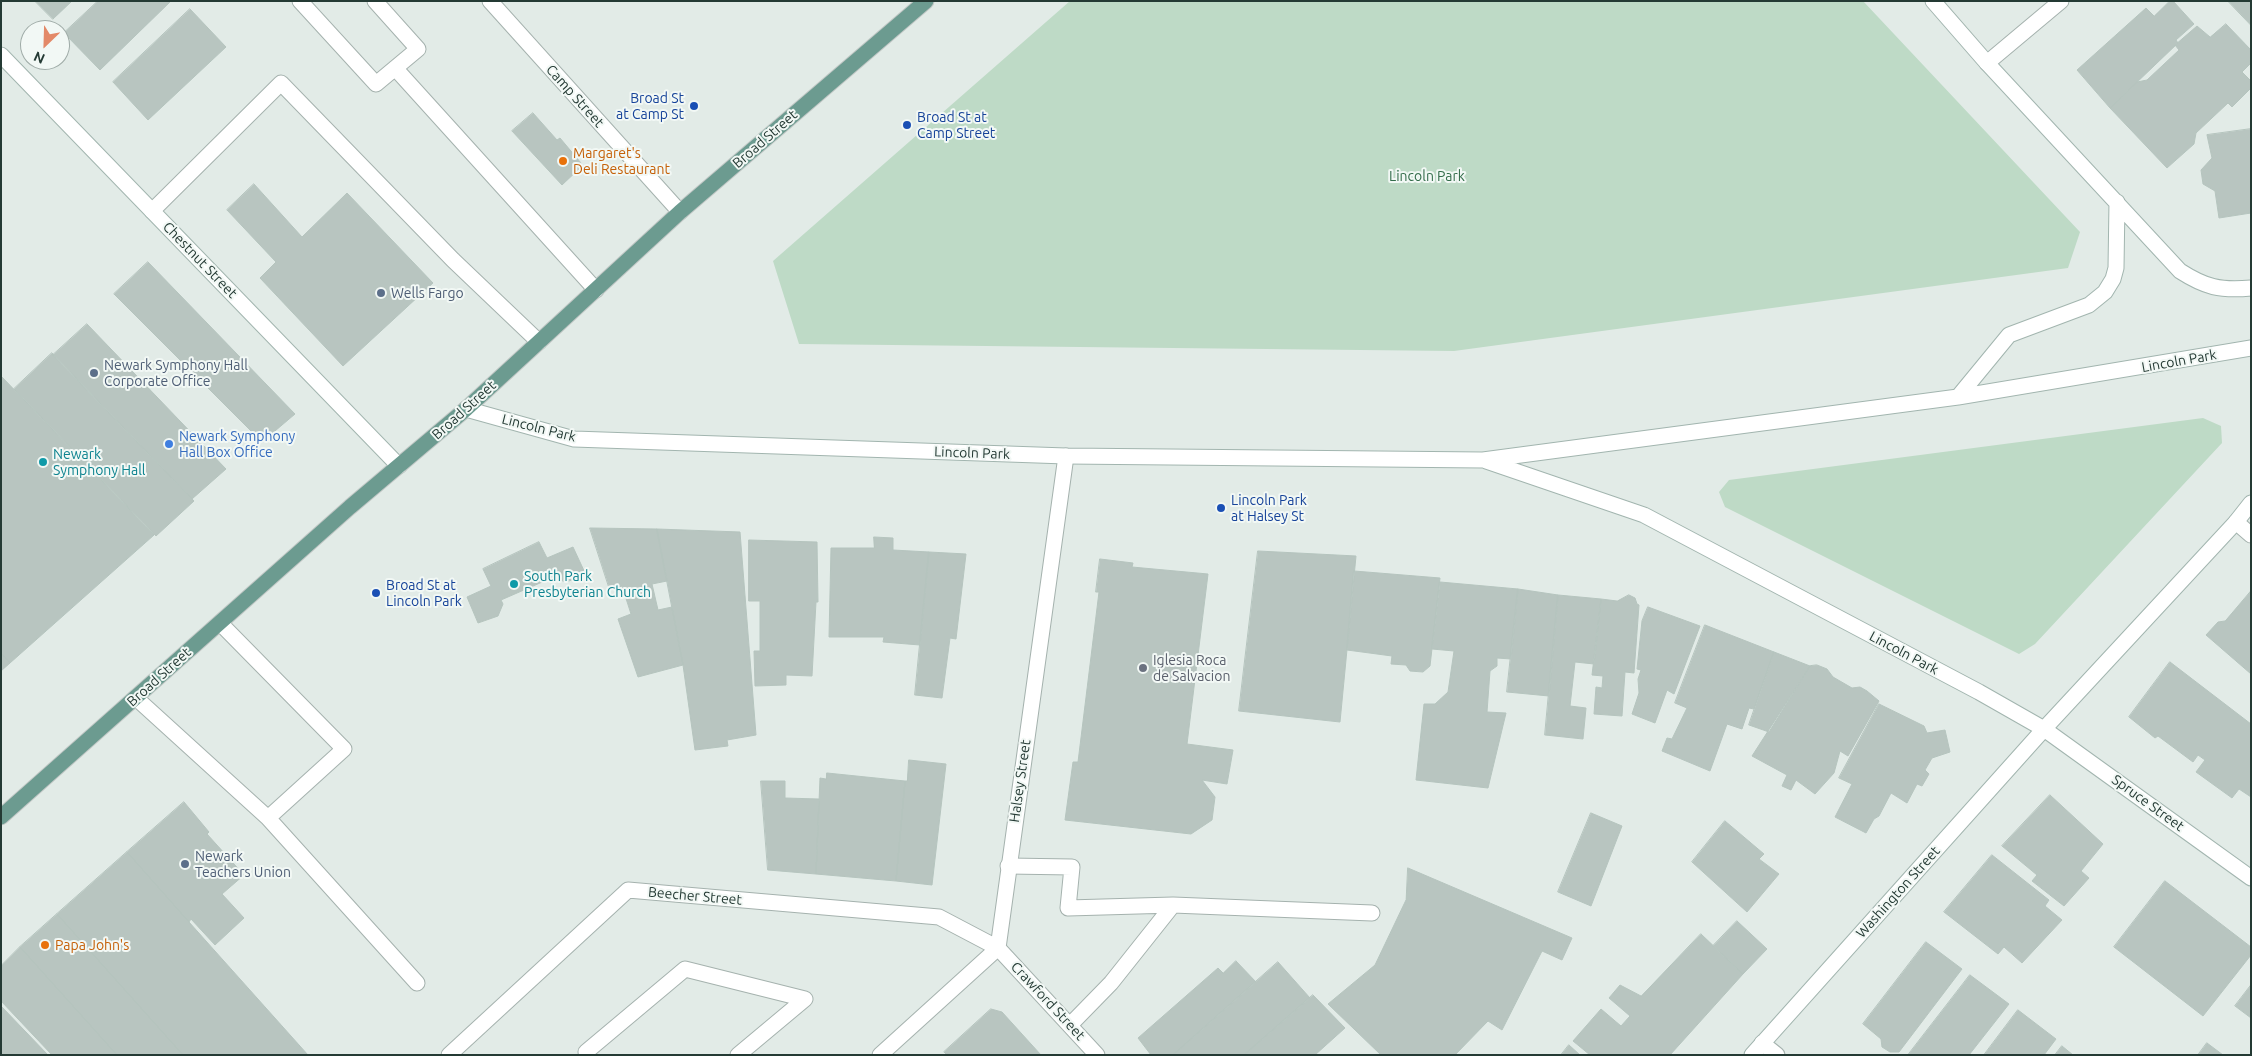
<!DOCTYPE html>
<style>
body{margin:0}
#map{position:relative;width:2252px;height:1056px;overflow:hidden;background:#e2ebe7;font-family:Ubuntu,sans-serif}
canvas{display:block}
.frame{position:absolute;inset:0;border:2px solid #243a34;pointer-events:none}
.north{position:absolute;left:20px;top:20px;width:50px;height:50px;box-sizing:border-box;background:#f2f8f5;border:1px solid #a0aca8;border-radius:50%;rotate:204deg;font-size:14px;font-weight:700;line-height:20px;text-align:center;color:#243a34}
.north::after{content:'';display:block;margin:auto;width:18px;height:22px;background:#e38968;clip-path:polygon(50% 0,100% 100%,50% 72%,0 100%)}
</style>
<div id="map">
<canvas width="2252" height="1056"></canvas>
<div class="frame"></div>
<div class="north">N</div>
</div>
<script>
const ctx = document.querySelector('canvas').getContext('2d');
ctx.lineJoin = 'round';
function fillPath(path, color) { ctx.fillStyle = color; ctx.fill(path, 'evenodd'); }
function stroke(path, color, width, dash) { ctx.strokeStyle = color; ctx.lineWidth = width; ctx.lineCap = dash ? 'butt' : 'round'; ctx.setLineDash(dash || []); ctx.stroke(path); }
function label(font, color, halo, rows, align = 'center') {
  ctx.font = font + ' Ubuntu,sans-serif'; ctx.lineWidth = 4; ctx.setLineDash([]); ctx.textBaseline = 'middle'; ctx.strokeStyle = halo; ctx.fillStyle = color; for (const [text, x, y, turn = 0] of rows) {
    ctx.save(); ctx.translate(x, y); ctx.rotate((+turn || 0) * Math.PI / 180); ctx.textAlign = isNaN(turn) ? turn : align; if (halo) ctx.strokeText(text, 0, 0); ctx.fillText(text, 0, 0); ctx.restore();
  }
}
fillPath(new Path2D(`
 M1070,1H1863L2080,232L2068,268L1454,351L799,344L773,261Z
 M2203,418L2221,426L2222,443L2035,644L2019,654L1725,507L1719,492L1729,480Z`), '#bedac6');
const building = new Path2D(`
 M35,1H72L53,19Z
 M98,1H171L100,70L64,33Z
 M2170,1H2173L2194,24L2176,40L2178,43L2110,108L2077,70L2146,8L2154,16Z
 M2228,1H2251V25Z
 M190,9L226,47L148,120L113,82Z
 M2226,24L2251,50V63L2242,72L2251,81V88L2232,107L2228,103L2196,133L2194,144L2167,168L2110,108L2137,82L2147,80L2179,50L2175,45L2197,26L2210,37Z
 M533,113L557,140L560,138L581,163L580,168L562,185L512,131Z
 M2251,129V213L2219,218L2215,191L2203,184L2201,170L2212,158L2207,135Z
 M254,184L302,237L347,193L433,283L343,366L260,278L276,262L227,210Z
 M148,262L295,414L262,442L114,294Z
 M87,324L226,469L192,499L53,355Z
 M52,353L194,501L156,536L14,389Z
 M1,376L154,535L10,663L1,653Z
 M590,528L657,529L667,581L652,584L658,610L672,607L683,665L638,677L618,619L631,614L622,586L610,590Z
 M657,529L740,532L756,735L727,740L728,746L695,750L683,665Z
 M874,537L893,538V550L929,552L920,645L883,642L884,637H829L831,548H874Z
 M749,540L817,542L818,602H816L812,676L786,675V685L755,686L754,651H760V601H749Z
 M539,542L547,558L573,547L586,575L566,582L557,579L556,576L501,600L503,604L498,616L478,623L467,597L491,586L483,569Z
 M1258,551L1356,556L1340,722L1239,711Z
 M929,552L966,554L956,639L950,638L942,698L915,695Z
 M1100,559L1133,563L1132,567L1208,574L1187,744L1233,750L1227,784L1202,780L1215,797L1212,820L1191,834L1065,820L1073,762H1078L1099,592H1096Z
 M1354,571L1440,578L1430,666L1423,672L1410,671L1406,665L1391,664L1392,656L1347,650Z
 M1440,582L1518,589L1511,659L1497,658V666L1490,671L1487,712L1506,713L1488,788L1416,780L1424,704H1435L1448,692L1454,651L1432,649Z
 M1518,589L1558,595L1549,696L1507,692Z
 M2251,591V674L2206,635L2218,622L2225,621Z
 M1558,595L1601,599L1594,664L1575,662L1570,706L1586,708L1583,739L1545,735Z
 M1629,595L1635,598L1637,604L1639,605L1634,673L1625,672L1622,716L1594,714L1596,687L1602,688L1603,676L1592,675L1601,599L1617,601Z
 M1648,607L1700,626L1674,694L1667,690L1655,723L1632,714L1639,693L1638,679L1641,670L1637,669L1642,621Z
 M1705,625L1774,652L1754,709L1749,708L1742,729L1727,724L1710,771L1662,751L1667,738L1672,739L1687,708L1675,703Z
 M1774,652L1810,666L1769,732L1749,725Z
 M1,653L10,663L1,671Z
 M2170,662L2251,724V797L2239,789L2232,798L2196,772L2205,760L2198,755L2193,762L2158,736L2155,738L2129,717Z
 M1817,665L1827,669L1833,677L1852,688L1860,687L1867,691L1879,701L1848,756L1840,751L1834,773L1815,794L1796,780L1791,790L1782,786L1787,775L1752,756L1810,666Z
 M1879,704L1924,726L1927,733L1945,730L1950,752L1932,758L1925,770L1929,774L1922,786L1917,784L1907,803L1891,793L1879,816L1874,819L1866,833L1835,817L1852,784L1839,778Z
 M909,760L946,764L932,885L896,881L905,781H907Z
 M827,773L905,781L896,881L816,874L820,778L826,779Z
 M761,781H785V798L819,799L816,874L768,870Z
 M2050,795L2103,844L2081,871L2089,878L2064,906L2032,881L2037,875L2002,846Z
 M184,802L209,832L207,834L244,875L222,894L244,918L215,945L191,919L189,922L127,852Z
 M1591,813L1622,826L1591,906L1558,892Z
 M1725,821L1764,854L1759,859L1779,874L1747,912L1692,862Z
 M127,852L189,922L308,1055H183L57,914Z
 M1992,855L2049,900L2045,906L2062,920L2022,963L2004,947L1998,954L1944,912Z
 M1408,868L1572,938L1562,960L1542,951L1502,1030L1488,1021L1455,1055H1381L1328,1004L1375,965L1406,900Z
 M2165,881L2251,947V955L2203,1016L2114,947Z
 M57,914L183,1055H117L20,947Z
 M1737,921L1767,949L1743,974L1713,946Z
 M1701,934L1743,974L1670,1055H1590L1573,1041L1601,1009L1621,1026L1630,1016L1609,998L1620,985L1641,996Z
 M1926,942L1962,969L1899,1052H1890L1882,1047L1881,1039L1863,1024Z
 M20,947L117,1055H52L1,1001V966Z
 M1236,961L1256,982L1173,1055H1151L1138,1038L1218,968L1223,973Z
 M1278,962L1310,998L1244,1055H1173Z
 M1970,975L2009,1004L1969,1055H1908Z
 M2251,985V1018L2235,1006Z
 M1313,995L1345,1028L1315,1055H1244Z
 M1,1006L48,1055H1Z
 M991,1009L1002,1012L1041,1055H947L944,1052Z
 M2018,1010L2056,1039L2044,1055H1984Z
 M2207,1043L2223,1055H2198Z
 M1569,1045L1580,1055H1561Z
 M2062,1046L2073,1055H2055Z`);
fillPath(building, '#b8c5c0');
stroke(building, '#b5c4be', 1);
const lane = new Path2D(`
 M300,1L376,84L418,49L375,1
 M395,68L596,290
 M152,211L281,83L453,260L539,342
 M2236,522L2251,535
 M220,623L344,749L268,818
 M136,698L268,818L417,983
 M1008,866L1072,867L1068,908L1173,905
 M1070,1025L1111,983L1173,905L1372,913
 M586,1052L685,969L805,999L738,1055`);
const street = new Path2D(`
 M490,1L680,212
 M1987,63L2061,1
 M1762,1043L1777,1055
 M449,1055L628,890L939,917L998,948L1097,1055
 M880,1055L998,948L1066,456`);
const secondary = new Path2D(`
 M1933,1L1987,63L2180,271C2205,287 2220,291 2251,288
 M1,55L399,466
 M1958,397L2009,335L2089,305L2105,292L2113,279L2116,268L2117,202
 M466,409L574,439L1066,456L1483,460L1958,397L2251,348
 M1486,461L1644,515L1979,692L2044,729L2251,878
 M1752,1055L2044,729L2236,522L2251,503`);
const primary = new Path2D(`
 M1,817L350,507L466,409L680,212L926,1`);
stroke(lane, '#a5b2ae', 17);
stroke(street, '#a5b2ae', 17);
stroke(secondary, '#a2b5af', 17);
stroke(primary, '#c2c8c6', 17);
stroke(lane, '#fff', 15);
stroke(street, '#fff', 15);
stroke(secondary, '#fff', 15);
stroke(primary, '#6c9b90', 15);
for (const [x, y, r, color] of [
 [694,106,5,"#1a4fb4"],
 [907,125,5,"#1a4fb4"],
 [563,161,5,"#e8710a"],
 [381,293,5,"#5c6f8a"],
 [94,373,5,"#5c6f8a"],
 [169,444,5,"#3f7fe0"],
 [43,462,5,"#0f9aa8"],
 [1221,508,5,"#1a4fb4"],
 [514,584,5,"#0f9aa8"],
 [376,593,5,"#1a4fb4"],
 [1143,668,5,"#6b7280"],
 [185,864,5,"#5c6f8a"],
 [45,945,5,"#e8710a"]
]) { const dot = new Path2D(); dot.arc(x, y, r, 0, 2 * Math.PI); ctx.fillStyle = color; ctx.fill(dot); stroke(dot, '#f2f8f5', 2); }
label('14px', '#243a34', '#f2f8f5', [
 ["Camp Street",575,96,48],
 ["Broad Street",765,139,-41],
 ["Chestnut Street",200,260,46],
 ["Lincoln Park",2179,361,-10],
 ["Broad Street",464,410,-42],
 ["Lincoln Park",539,428,14],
 ["Lincoln Park",972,453,2],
 ["Lincoln Park",1904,653,28],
 ["Broad Street",159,677,-42],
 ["Halsey Street",1020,781,-82],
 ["Spruce Street",2148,803,36],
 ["Washington Street",1898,892,-48],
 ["Beecher Street",695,896,5],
 ["Crawford Street",1048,1001,47]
]);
label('14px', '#164399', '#f2f8f5', [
 ["Broad St",684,98,"right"],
 ["at Camp St",684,114,"right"],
 ["Broad St at",917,117],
 ["Camp Street",917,133],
 ["Lincoln Park",1231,500],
 ["at Halsey St",1231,516],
 ["Broad St at",386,585],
 ["Lincoln Park",386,601]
], 'left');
label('14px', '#c56008', '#f2f8f5', [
 ["Margaret's",573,153],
 ["Deli Restaurant",573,169],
 ["Papa John's",55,945]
], 'left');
label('14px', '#336c4a', '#f2f8f5', [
 ["Lincoln Park",1427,176]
]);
label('14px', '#4e5e75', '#f2f8f5', [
 ["Wells Fargo",391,293],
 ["Newark Symphony Hall",104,365],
 ["Corporate Office",104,381],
 ["Newark",195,856],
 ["Teachers Union",195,872]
], 'left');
label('14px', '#366cbe', '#f2f8f5', [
 ["Newark Symphony",179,436],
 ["Hall Box Office",179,452]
], 'left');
label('14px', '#0d838f', '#f2f8f5', [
 ["Newark",53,454],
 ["Symphony Hall",53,470],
 ["South Park",524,576],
 ["Presbyterian Church",524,592]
], 'left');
label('14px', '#5b616d', '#f2f8f5', [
 ["Iglesia Roca",1153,660],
 ["de Salvacion",1153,676]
], 'left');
</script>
